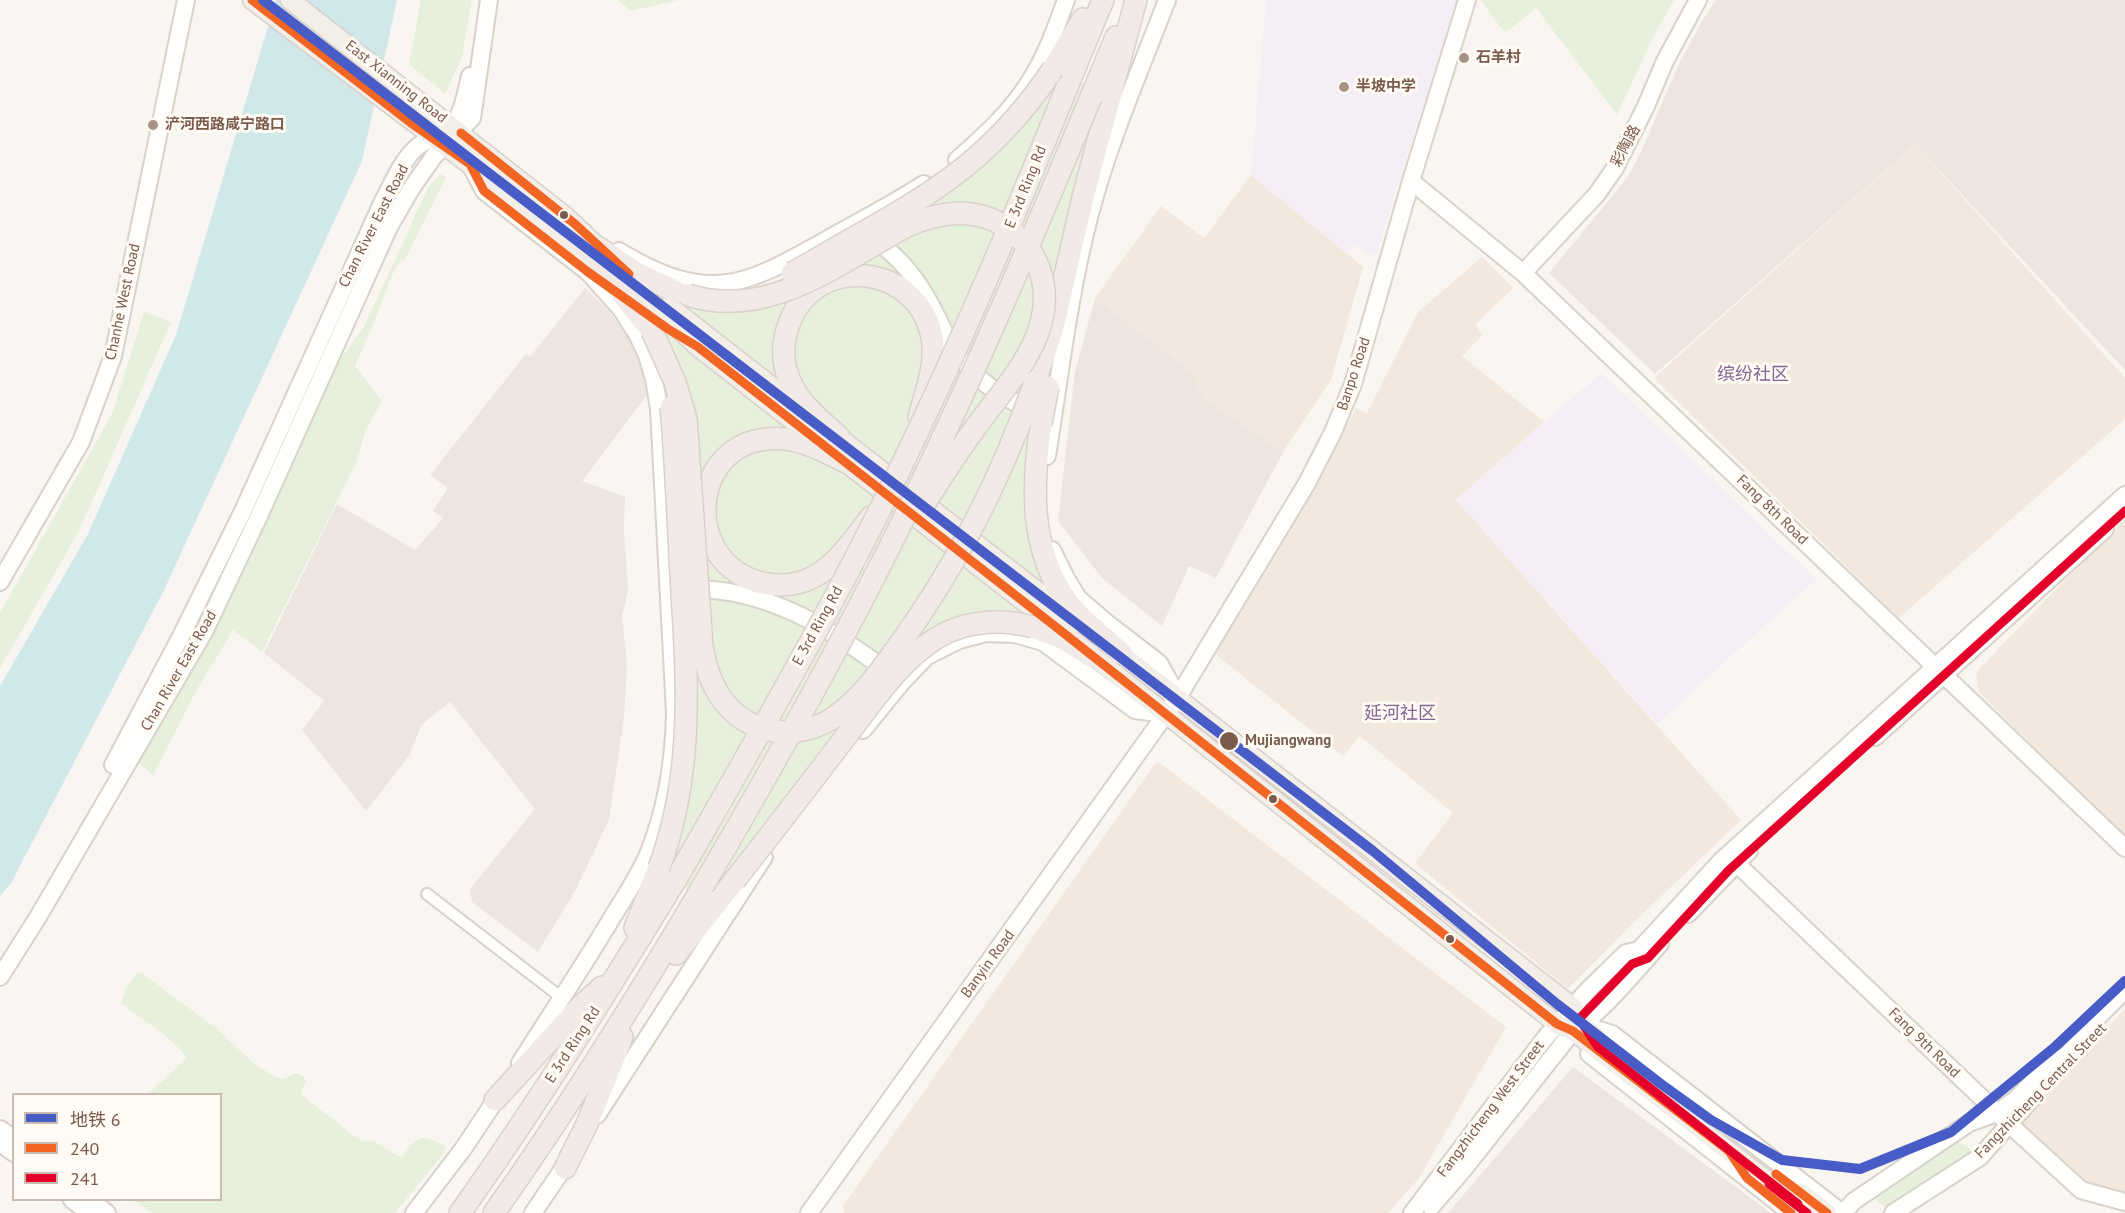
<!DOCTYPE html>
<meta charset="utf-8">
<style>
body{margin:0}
#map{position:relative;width:2125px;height:1213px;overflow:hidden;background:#f9f5f0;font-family:"PT Sans","Noto Sans SC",sans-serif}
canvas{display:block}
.legend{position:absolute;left:12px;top:1093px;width:210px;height:108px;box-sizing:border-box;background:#fffaf3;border:2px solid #cabbb1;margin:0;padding:8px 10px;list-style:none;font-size:18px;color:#7a5c4d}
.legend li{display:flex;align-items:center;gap:12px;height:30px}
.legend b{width:30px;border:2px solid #cabbb1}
</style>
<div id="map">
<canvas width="2125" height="1213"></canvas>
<ul class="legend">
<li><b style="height:8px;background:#485cc7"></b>地铁 6</li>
<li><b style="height:8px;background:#f26522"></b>240</li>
<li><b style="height:8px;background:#e4002b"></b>241</li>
</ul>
</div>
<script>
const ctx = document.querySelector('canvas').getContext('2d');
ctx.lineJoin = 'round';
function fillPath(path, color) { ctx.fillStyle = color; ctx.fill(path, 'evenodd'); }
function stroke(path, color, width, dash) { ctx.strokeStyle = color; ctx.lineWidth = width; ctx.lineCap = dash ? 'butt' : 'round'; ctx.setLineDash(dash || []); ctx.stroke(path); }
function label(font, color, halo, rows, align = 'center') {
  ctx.font = font + ' "PT Sans","Noto Sans SC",sans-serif'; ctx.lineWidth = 6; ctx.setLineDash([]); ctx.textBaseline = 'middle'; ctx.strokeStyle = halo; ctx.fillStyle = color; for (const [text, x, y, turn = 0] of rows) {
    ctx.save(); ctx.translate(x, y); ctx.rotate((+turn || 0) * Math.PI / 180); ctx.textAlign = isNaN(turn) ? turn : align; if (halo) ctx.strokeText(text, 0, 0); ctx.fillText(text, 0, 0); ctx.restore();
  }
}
fillPath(new Path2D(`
 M1915,144L2125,378V419L1899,618L1654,378Z
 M1251,175L1363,267L1331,380L1283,452L1203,398L1193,373L1095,298L1161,206L1204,238Z
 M1482,257L1513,288L1475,325L1483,335L1462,356L1544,422L1456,500L1741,820L1632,924L1568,989L1415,863L1453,813L1360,736L1343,756L1215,654L1334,449L1356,408L1367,413L1418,312Z
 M2125,518V838L1979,692L1976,672Z
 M1157,761L1506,1027L1419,1178L1388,1213H844L843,1206Z
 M2125,1009V1196L2084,1185L2014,1122Z`), '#f2e8de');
fillPath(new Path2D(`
 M1716,0H2125V370L1915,144L1655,374L1549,273L1627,178L1641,152L1678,66L1702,21Z
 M585,288L607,309L627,335L642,366L647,395L582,481L625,497L624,529L628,591L622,616L627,664L624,718L609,820L575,891L538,952L472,902L470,889L535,809L450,702L422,724L409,756L366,811L302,730L324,701L264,653L337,504L415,550L443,518L433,511L448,488L430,475L526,354L530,357Z
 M1095,298L1193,373L1203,398L1283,452L1216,578L1189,566L1162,626L1102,578L1058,521L1075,372Z
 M1573,1067L1771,1213H1448Z`), '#ede5e0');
fillPath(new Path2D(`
 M1266,0H1457L1375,257L1355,245L1346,253L1251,175Z
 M1601,373L1816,579L1657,724L1456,500Z`), '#f6eef6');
fillPath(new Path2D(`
 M421,0H472L462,57L445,94L409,64Z
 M618,0H678L631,11Z
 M1480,0H1674L1651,41L1617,115L1536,8L1505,33Z
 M1062,74L1105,92L1087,152L1032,462L1057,596L1038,623L956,624L710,906L663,873L696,471L654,318L671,299L700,308L742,309L916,215L949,193L1008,139Z
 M441,174L446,178L404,261L402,259L393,273L373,325L355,366L382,401L365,431L357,461L262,652L233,630L195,693L153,775L136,760L329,375L364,327L429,186Z
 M144,312L171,322L79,531L0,668V613L112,414Z
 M137,973L143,974L216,1028L252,1062L275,1077L283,1079L296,1073L303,1076L306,1081L301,1094L354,1136L362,1141L375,1142L400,1157C407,1152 416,1135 426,1138C432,1139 438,1143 444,1145L446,1148L444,1153L395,1213H153L134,1200H220V1094H148L183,1062L186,1057C174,1038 139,1018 121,1003L126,988Z
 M1956,1139L1973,1152L1888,1209L1873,1198Z`), '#e7f0db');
fillPath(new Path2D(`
 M276,0H397L362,161L164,590L11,883L0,896V686L88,534L176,335Z`), '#d0e8ea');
const street = new Path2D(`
 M427,894L562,998`);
const secondary = new Path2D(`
 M957,160C984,136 1011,112 1030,81C1046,56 1056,28 1066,0
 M471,166L484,191L588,272L621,309L637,334L647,355L654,379L659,409L675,713C674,760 667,807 649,852C640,874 626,895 613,916C584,965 551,1014 520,1063
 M1411,181L1523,273L2125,848
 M871,238C901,256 921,284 936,315C942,326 946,338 953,348C972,377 1005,403 1038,410
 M619,251C709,305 743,287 828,239C860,221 893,204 924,184
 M1523,273L1597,194L1615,168L1646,106L1665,61L1698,0
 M1047,456C1060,376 1069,293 1090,214C1109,141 1140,71 1167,0
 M1052,550L1067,580L1078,598L1107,623L1159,663L1178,697
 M0,582L81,442L113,356L186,0
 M687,589C767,587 830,628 891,674
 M863,730L902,682L927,656L959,640L986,633L1015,634L1043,642L1135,710L1165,714
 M1875,737L2105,529
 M113,765L179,640L242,513L382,203C392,185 401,161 417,147C425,140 437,137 446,131C463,119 465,95 470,76
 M1736,863L2009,1124L2081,1190L2125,1202
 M1688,914L1749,851
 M0,977L38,917L204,632L259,516L389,227L411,189L434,156L472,118L489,0
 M1583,1025L1612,1034L1842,1213
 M1589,1054L1791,1213
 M597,1115L764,857
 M0,1129L14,1139
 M0,1143L14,1153
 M72,1200L90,1213
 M90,1200L107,1213
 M1431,1207L1463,1170L1573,1031C1604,1011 1635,971 1660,944
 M414,1213L463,1149L501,1092
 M533,1213L571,1157
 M809,1213L1178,697L1307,483L1333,432L1353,384L1411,181L1467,0
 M1412,1213L1545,1038L1588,990L1626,953L1639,950L1721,861L2125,495
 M1843,1213L1854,1201L1969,1123L1997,1113L2016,1099L2125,990
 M1893,1213L1980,1157L2034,1096`);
const primary = new Path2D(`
 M252,0L522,204L672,323L698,347L1056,627L1557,1024L1573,1031L1809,1213
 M290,0L564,215L608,256
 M669,306L806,413
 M828,429L1079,623
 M1111,646L1573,1007L1582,1025L1596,1036
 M1801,1193L1827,1213`);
const highway = new Path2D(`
 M1053,69L1083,19
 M1067,87L1103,0
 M1091,97L1116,37
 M599,248L636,273L677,292
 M587,255L607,275L652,331
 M1035,382L1053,327L1084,193L1136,0
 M1041,424C1032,485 1029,550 1068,603C1083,622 1104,637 1122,654
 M839,437C823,422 803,407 793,387C783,369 781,350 787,330C810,249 925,262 933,345C935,369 925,394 919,417
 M846,462C821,450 797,436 768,439C689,445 681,563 762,583C780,587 800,585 815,576C839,563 855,537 871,517
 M1033,627L1062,638L1091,656
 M635,928L659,868
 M676,954L735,880
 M495,1100L580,1007L602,987
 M565,1168L587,1124L622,1037
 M460,1213C539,1102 610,987 681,871
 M494,1213C569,1107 637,998 703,886`);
stroke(street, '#d7d1cb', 14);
stroke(secondary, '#d9d2cb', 20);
stroke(primary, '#dad1cc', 21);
stroke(highway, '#dad1cc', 24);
stroke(street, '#fefefd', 10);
stroke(secondary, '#fefefd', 16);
stroke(primary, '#f3eee8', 18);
stroke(highway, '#f2eae7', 21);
const highwayBridge = new Path2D(`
 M792,273C811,263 829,252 848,241C936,192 995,156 1053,69
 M688,295C768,321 840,262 907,226C941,211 978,206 1010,230C1025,241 1036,257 1041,274C1058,334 1008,382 976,427C956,454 938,482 921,510
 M652,331L675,382L686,419L702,646C707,681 724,715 759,727C784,736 811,732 833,718C859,701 879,673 897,648C956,567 1002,477 1035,382
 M1041,424L1048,387
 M659,868C695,771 687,678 681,576C678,520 676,463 671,407
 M681,871C737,773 794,675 847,574C930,416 1000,252 1067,87
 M735,880C772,833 808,786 844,739C873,702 899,660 940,636C968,620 1003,619 1033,627
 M703,886C771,770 837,653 897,532C968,390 1030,244 1091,97`);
stroke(highwayBridge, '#dad1cc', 24, []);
stroke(highwayBridge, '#f2eae7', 21);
stroke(new Path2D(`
 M252,0L411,123L470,164L484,191L588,272L668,329L698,347L1056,627L1557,1024L1573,1031L1729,1151L1747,1178L1791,1213
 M461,133L575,224L629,274
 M1776,1174L1827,1213`), '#f26522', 9);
stroke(new Path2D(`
 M1769,1184L1807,1213
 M1798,1204L1598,1047L1582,1023L1578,1020L1632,964L1648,958L1729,870L2125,511`), '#e4002b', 9);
stroke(new Path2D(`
 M263,0L1373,851L1557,1004L1661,1084L1711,1120L1782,1160L1860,1169L1951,1132L2056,1046L2125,981`), '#485cc7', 10);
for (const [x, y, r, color] of [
 [1464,58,6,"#a69286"],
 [1344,87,6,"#a69286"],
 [153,125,6,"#a69286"],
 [564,215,5,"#7a5c4d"],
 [1229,741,10,"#7a5c4d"],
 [1273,799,5,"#7a5c4d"],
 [1450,939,5,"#7a5c4d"]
]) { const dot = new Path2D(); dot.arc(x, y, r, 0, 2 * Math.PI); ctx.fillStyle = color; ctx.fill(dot); stroke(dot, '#fffaf3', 2); }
label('bold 15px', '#7a5c4d', '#fffaf3', [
 ["石羊村",1476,58],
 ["半坡中学",1356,87],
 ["浐河西路咸宁路口",165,125]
], 'left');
label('15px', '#7a5c4d', '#fffaf3', [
 ["East Xianning Road",396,82,38],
 ["彩陶路",1626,146,-62],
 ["E 3rd Ring Rd",1026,187,-68],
 ["Chan River East Road",374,226,-63],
 ["Chanhe West Road",123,302,-78],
 ["Banpo Road",1354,374,-72],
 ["Fang 8th Road",1772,510,44],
 ["E 3rd Ring Rd",818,626,-61],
 ["Chan River East Road",179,671,-60],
 ["Banyin Road",988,964,-54],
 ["Fang 9th Road",1924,1043,44],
 ["E 3rd Ring Rd",573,1045,-57],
 ["Fangzhicheng Central Street",2041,1091,-46],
 ["Fangzhicheng West Street",1491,1109,-53]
]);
label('bold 15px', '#7a5c4d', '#fffaf3', [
 ["Mujiangwang",1245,741]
], 'left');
label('18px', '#846695', '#fffaf3', [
 ["缤纷社区",1753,375],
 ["延河社区",1400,714]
]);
</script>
